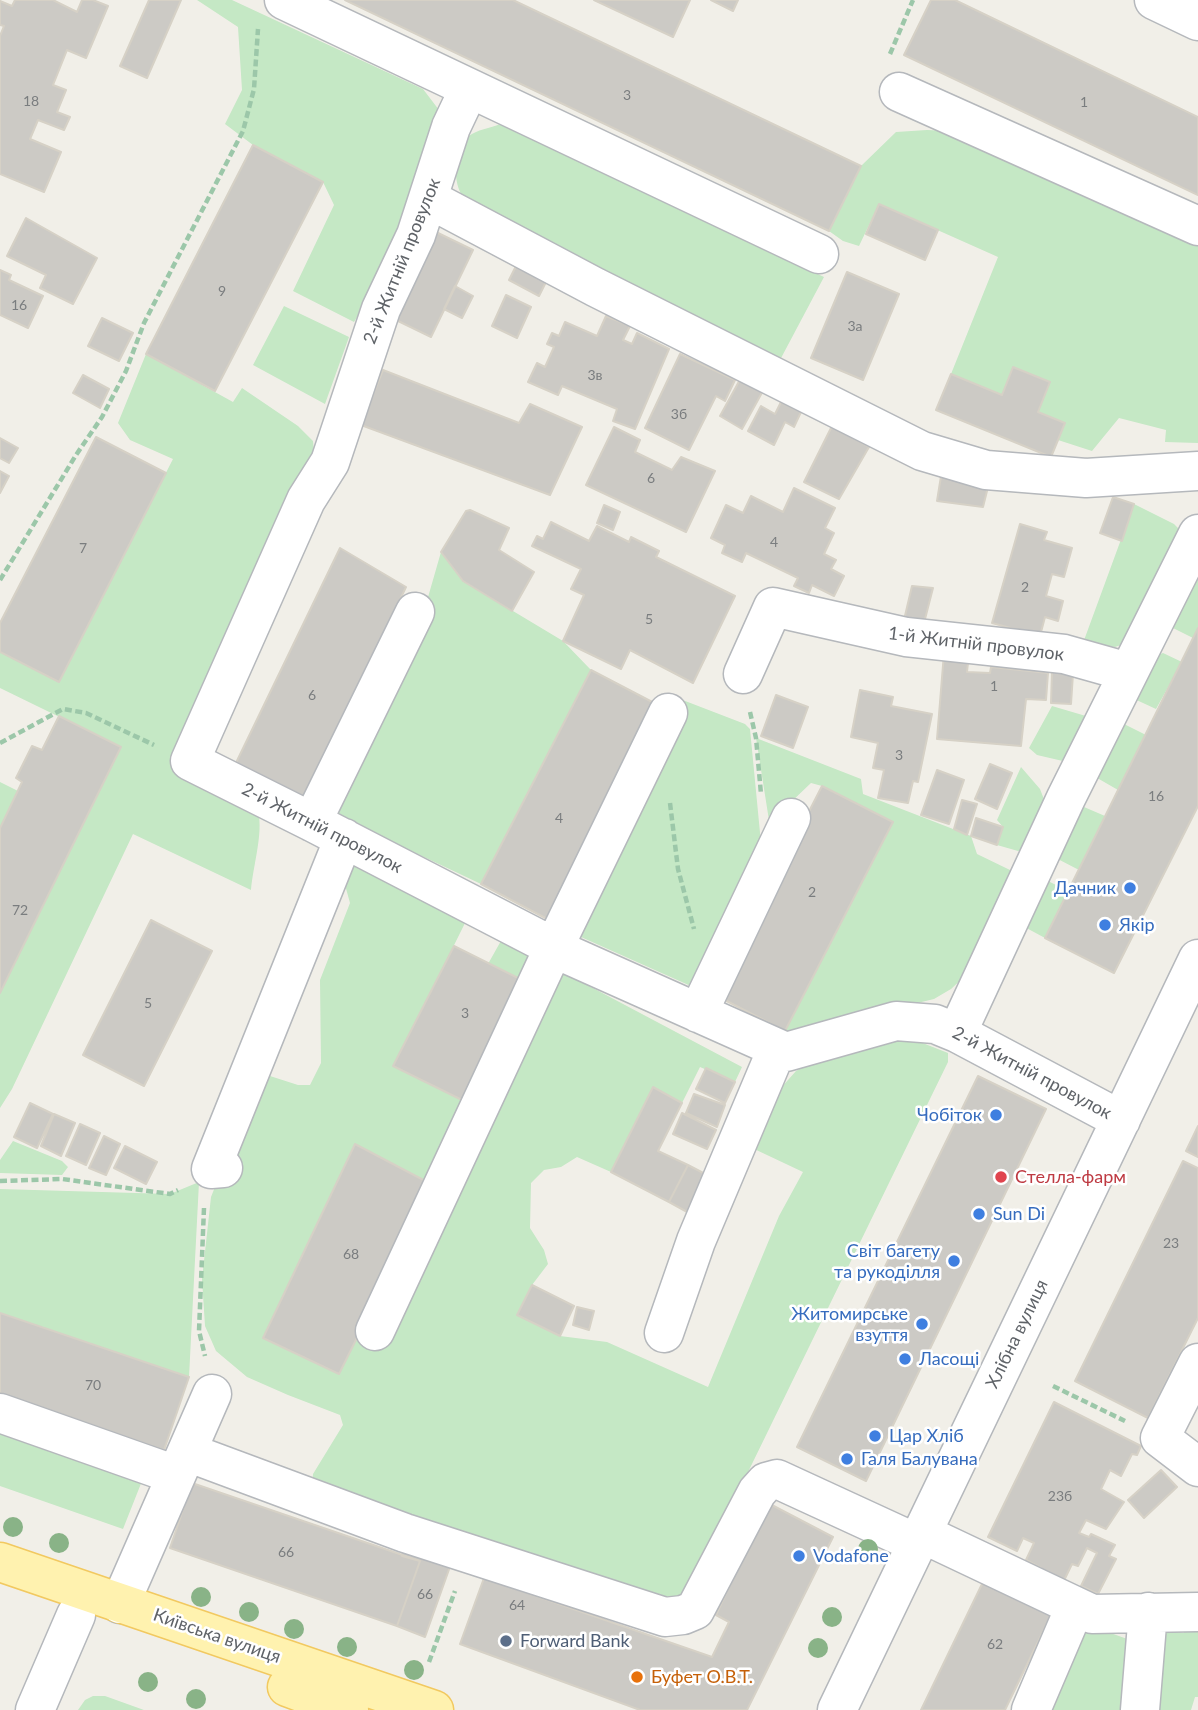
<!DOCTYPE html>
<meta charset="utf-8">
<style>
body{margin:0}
canvas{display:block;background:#f1efe8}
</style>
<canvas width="1198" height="1710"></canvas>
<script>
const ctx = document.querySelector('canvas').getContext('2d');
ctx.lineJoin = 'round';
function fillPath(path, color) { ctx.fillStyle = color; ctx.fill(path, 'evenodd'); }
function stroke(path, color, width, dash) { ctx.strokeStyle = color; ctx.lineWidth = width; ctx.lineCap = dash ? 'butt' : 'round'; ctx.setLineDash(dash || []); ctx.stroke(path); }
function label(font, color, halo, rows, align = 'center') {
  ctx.font = font + ' Lato,sans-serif'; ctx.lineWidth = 5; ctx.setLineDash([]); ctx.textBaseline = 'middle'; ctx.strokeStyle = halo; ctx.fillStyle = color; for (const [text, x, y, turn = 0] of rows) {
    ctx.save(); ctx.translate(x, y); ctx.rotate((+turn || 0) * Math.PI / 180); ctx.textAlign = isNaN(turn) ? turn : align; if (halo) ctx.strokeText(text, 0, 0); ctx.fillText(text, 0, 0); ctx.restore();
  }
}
fillPath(new Path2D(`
 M197,0H232L423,89L439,110L413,201L375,287L354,322L293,291L334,205L323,182L253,145L225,124L242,90L238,27Z
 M500,124L824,277L780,360L773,366L461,194C453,178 453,150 469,136C476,130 491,128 500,124Z
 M927,130L948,131L1198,244V443L1165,442L1166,430L1119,418L1092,451L1058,440L1065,423L1038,412L1050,382L1013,367L1002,395L951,374L998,257L879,204L859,246L843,241L829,231L861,166L896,132Z
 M284,306L349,337L325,404L253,365Z
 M146,354L233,402L242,388L298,426L313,441L315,462L187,724L259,817C262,837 253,867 251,890L133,834L12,1089L0,1108V993L121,747L0,688V652L59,682L173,459L130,440L118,423Z
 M1134,504L1174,524L1183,533L1130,642L1115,647L1083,643Z
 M441,552L463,581L563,641L591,670L481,884L329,812L418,632Z
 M1198,574V628L1193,638L1165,624Z
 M1163,653L1182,662L1156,709L1130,697L1150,658Z
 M680,699L745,724L750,729L761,843L693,987L572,933Z
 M1052,706L1096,719L1067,762L1037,755L1029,748Z
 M1118,721L1146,735L1118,790L1092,775Z
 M756,738L861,779L863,794L971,836L977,854L1010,870L1011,878L965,976L951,989L934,999L792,1033L785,1031L893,822L822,786L811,783L789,804L771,833Z
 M1021,767L1040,789L1045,802L1026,850L1018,851L997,845L1003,827L997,820Z
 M0,782L18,791L0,828Z
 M1077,804L1105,816L1079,870L1052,856Z
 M350,852L468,917L394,1066L464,1101L557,969L742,1067L735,1082L700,1067L682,1103L653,1088L611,1172L577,1157L561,1167L544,1170L531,1183L530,1228L544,1250L548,1264L532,1285L518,1315L560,1336L607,1342L708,1387L779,1216L803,1172L750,1147L780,1089L796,1071L819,1058L877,1037L915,1040L948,1053V1062L750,1468L697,1583L690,1594L670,1602L312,1487L313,1474L343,1425L340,1415L288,1395L247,1377L216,1351L205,1326L202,1279L211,1197L255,1086L270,1076L298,1085H310L321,1063L320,980L350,903L342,874Z
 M1042,878L1068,891L1045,938L1019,924Z
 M502,939L535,959L524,981L488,964Z
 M13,1141L62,1161L68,1167L62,1175L0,1173V1160Z
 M199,1182L189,1377L0,1313V1189L170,1194Z
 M0,1432L142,1481L123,1529L0,1486Z
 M1085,1624L1133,1641L1121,1710H1051Z
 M1191,1627H1198V1697H1195L1191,1710H1151L1160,1629L1183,1633Z
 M93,1696H105L144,1710H78L85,1700Z`), '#c5e8c5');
const building = new Path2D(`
 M15,0H53L77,12L82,0H93L108,6L86,58L67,50L53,85L66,90L57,112L70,117L64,130L38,120L30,139L61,152L44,192L0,174V36L4,26L0,25V1L12,6Z
 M149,0H181L147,78L120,66Z
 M345,0H513L861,166L829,231Z
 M594,0H690L673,37Z
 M711,0H738L733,11Z
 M931,0H955L1198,117V195L904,55Z
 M253,145L323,182L215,391L146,354Z
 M879,204L938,230L925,260L866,234Z
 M26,218L97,258L73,304L40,288L46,275L7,256Z
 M436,232L473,250L431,337L394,319Z
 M517,264L548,278L539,296L509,280Z
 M0,270L11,275L9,280L43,296L28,328L0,315Z
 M847,272L899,294L863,380L811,358Z
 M455,286L473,296L462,318L444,309Z
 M506,295L531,307L517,338L492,326Z
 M606,316L630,326L623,340L632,344L637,333L669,349L635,429L613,421L617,409L562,386L558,395L528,382L537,363L545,367L554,347L547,344L552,333L559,336L565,322L597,336Z
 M102,318L133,333L119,361L88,346Z
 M680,354L735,380L725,401L716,396L689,450L645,428Z
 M1013,367L1050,382L1038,412L1065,423L1051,457L936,410L951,374L1002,395Z
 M383,370L519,423L530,404L582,427L550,495L361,425Z
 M83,375L109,389L100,408L73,393Z
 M742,376L764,389L742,429L720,416Z
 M781,402L801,412L794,427L785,422L774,445L748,431L761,406L775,414Z
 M832,426L869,447L839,499L804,482Z
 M614,427L640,440L635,452L672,470L681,457L715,471L686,532L586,485Z
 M96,437L166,473L59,682L0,652V623Z
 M0,438L18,448L9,463L0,458Z
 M942,470L990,479L983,507L937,501Z
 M0,471L9,476L0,493Z
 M794,488L835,508L825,528L834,533L824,554L836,560L831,569L844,576L834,596L812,585L809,593L794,586L798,578L746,553L742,562L722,553L725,545L711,538L726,505L743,513L751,496L783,512Z
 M1113,497L1134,504L1122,541L1100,533Z
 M604,505L620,512L613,530L597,523Z
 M470,510L509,528L499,550L534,572L512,611L463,581L441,552L466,511Z
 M551,522L589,541L597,526L629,542L631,537L659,551L656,557L735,596L693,683L630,650L621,669L563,641L584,595L571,589L581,569L532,546L537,536L543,539Z
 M1020,524L1047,532L1044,540L1072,548L1064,577L1052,574L1046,596L1063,601L1058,621L1045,617L1040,636L992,623Z
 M340,548L406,587L303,805L233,769Z
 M912,586L933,588L924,623L904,620Z
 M1198,628V806L1114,973L1045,938Z
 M944,653L969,654L967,672L990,673L991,667L1048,673L1046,700L1026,699L1021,746L937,739Z
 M591,670L658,705L551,921L481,884Z
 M1052,671L1073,674L1071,704L1051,703Z
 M860,690L893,697L891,706L932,714L918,782L913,781L908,803L878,798L884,770L873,768L878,743L851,737Z
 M776,695L808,707L793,748L761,736Z
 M59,716L121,747L0,993V828L22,782L16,778L32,746L42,750Z
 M990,764L1012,773L997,809L975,799Z
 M937,770L964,780L949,824L921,815Z
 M822,786L893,822L785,1031L715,995Z
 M962,800L977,804L967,835L954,829Z
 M976,818L1003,827L997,845L971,836Z
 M151,920L212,951L144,1086L83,1055Z
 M454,946L524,981L464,1101L393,1066Z
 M706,1068L735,1082L725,1103L696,1089Z
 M978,1076L1046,1109L866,1481L797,1447Z
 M653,1087L682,1103L658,1151L688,1165L669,1202L611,1172Z
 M694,1094L725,1105L717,1127L686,1113Z
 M30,1103L53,1114L37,1148L14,1137Z
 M682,1113L716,1130L707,1149L673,1134Z
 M54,1114L75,1123L61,1156L41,1146Z
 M80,1124L100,1133L86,1165L66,1156Z
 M1198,1126V1157L1186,1151Z
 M104,1136L120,1144L106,1175L89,1168Z
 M355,1144L433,1185L339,1374L263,1338Z
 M125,1146L157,1162L146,1184L114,1168Z
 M1183,1161L1198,1168V1318L1148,1418L1075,1381Z
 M688,1165L709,1176L689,1213L669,1202Z
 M532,1285L574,1306L560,1336L517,1315Z
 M577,1307L594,1311L589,1330L573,1325Z
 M0,1313L189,1377L164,1450L0,1393Z
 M1054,1402L1141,1446L1137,1455L1132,1454L1121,1476L1110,1470L1101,1489L1124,1502L1106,1529L1086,1520L1079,1533L1089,1537L1091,1534L1115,1545L1109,1556L1116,1559L1098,1594L1081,1586L1097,1553L1087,1548L1078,1566L1072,1564L1059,1591L1035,1580L1041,1568L1026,1560L1034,1543L1023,1538L1017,1551L988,1537Z
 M1161,1470L1177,1487L1144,1518L1128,1500Z
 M192,1483L420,1561L397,1626L170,1548Z
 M768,1503L833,1537L747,1710H640L460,1644L484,1578L712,1657L729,1622L716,1615Z
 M405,1544L452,1561L425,1637L397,1626L420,1561L402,1556Z
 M983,1582L1051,1615L1005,1710H921Z`);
fillPath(building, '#cccac5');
stroke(building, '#d6d1c6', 2);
const minor = new Path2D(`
 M284,0L819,254
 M1154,0L1198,21
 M469,89L451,127L416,235L381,309L330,462L306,500L190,761L312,822L571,956L786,1052L896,1021L935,1024L957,1033L1121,1120
 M899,92L1198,226
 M429,199L595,287L922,451L986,470L1086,478L1198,471
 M743,674L773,607L906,637L1064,654L1128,672
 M312,822L415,612
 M698,1013L791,818
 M957,1033L1066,798L1198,534
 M223,1168L211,1169L344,838
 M375,1331L554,947L668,713
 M664,1333L696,1241L777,1049
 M1198,1363L1160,1438L1198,1467
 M0,1413L176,1475
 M187,1452L405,1533L665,1617L683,1615L695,1610L757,1492L766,1482L777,1479L916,1543
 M921,1533L1092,1614L1198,1612
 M120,1604L212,1394
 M35,1710L76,1615
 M837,1710L1198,959
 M1031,1710L1075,1607
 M1140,1710L1148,1612`);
const major = new Path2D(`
 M0,1562L434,1710
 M287,1687L349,1710`);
stroke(minor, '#b5b8bc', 41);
stroke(major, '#f2c960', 41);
stroke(new Path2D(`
 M890,54L913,0
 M0,580L76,455L102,417L126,371L144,323L243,131L254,89L258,29
 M750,712L756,738L761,794
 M0,743L63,709L86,713L154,745
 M670,803L678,869L694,929
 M0,1181L62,1179L170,1194L178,1190
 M204,1208L199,1331L205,1356
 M1053,1386L1125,1421
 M429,1662L455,1591`), '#9cc7a9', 4.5, [7, 3.5]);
stroke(minor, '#fff', 38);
stroke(major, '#fff2af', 38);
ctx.fillStyle = '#89b387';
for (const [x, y] of [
 [13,1527],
 [59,1543],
 [868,1549],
 [201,1597],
 [249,1612],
 [832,1617],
 [294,1629],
 [347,1647],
 [818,1648],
 [414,1670],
 [148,1682],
 [196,1699]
]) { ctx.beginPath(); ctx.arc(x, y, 10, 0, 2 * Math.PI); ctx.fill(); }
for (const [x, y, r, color] of [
 [1130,888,7,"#3f7fe0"],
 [1105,925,7,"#3f7fe0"],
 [996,1115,7,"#3f7fe0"],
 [1001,1177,7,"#e0444e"],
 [979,1214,7,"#3f7fe0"],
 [954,1261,7,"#3f7fe0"],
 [922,1324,7,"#3f7fe0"],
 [905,1359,7,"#3f7fe0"],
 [875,1436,7,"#3f7fe0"],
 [847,1459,7,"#3f7fe0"],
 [799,1556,7,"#3f7fe0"],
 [506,1641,7,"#5c6f8a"],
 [637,1677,7,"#e8710a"]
]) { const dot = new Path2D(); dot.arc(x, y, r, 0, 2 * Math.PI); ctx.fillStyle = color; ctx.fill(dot); stroke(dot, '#fff', 2.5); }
label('14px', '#7a7d7f', null, [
 ["3",627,95],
 ["18",31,101],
 ["1",1084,102],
 ["9",222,291],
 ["16",19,305],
 ["3а",855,326],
 ["3в",595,375],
 ["3б",679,414],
 ["6",651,478],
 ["4",774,542],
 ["7",83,548],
 ["2",1025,587],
 ["5",649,619],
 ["1",994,686],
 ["6",312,695],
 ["3",899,755],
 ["16",1156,796],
 ["4",559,818],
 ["2",812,892],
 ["72",20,910],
 ["5",148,1003],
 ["3",465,1013],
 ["23",1171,1243],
 ["68",351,1254],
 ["70",93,1385],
 ["23б",1060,1496],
 ["66",286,1552],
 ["66",425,1594],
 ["64",517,1605],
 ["62",995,1644]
]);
label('18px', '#5f6368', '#fff', [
 ["2-й Житній провулок",402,261,-68],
 ["1-й Житній провулок",976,644,7],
 ["2-й Житній провулок",322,828,27],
 ["2-й Житній провулок",1032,1073,28],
 ["Хлібна вулиця",1017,1334,-64],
 ["Київська вулиця",217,1636,19]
]);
label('18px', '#366cbe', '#fff', [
 ["Дачник",1116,888,"right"],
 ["Якір",1119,925],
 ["Чобіток",982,1115,"right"],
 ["Sun Di",993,1214],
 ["Світ багету",940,1251,"right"],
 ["та рукоділля",940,1272,"right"],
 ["Житомирське",908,1314,"right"],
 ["взуття",908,1335,"right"],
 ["Ласощі",919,1359],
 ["Цар Хліб",889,1436],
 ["Галя Балувана",861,1459],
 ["Vodafone",813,1556]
], 'left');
label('18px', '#be3a42', '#fff', [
 ["Стелла-фарм",1015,1177]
], 'left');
label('18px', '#4e5e75', '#fff', [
 ["Forward Bank",520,1641]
], 'left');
label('18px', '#c56008', '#fff', [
 ["Буфет О.В.Т.",651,1677]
], 'left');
</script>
